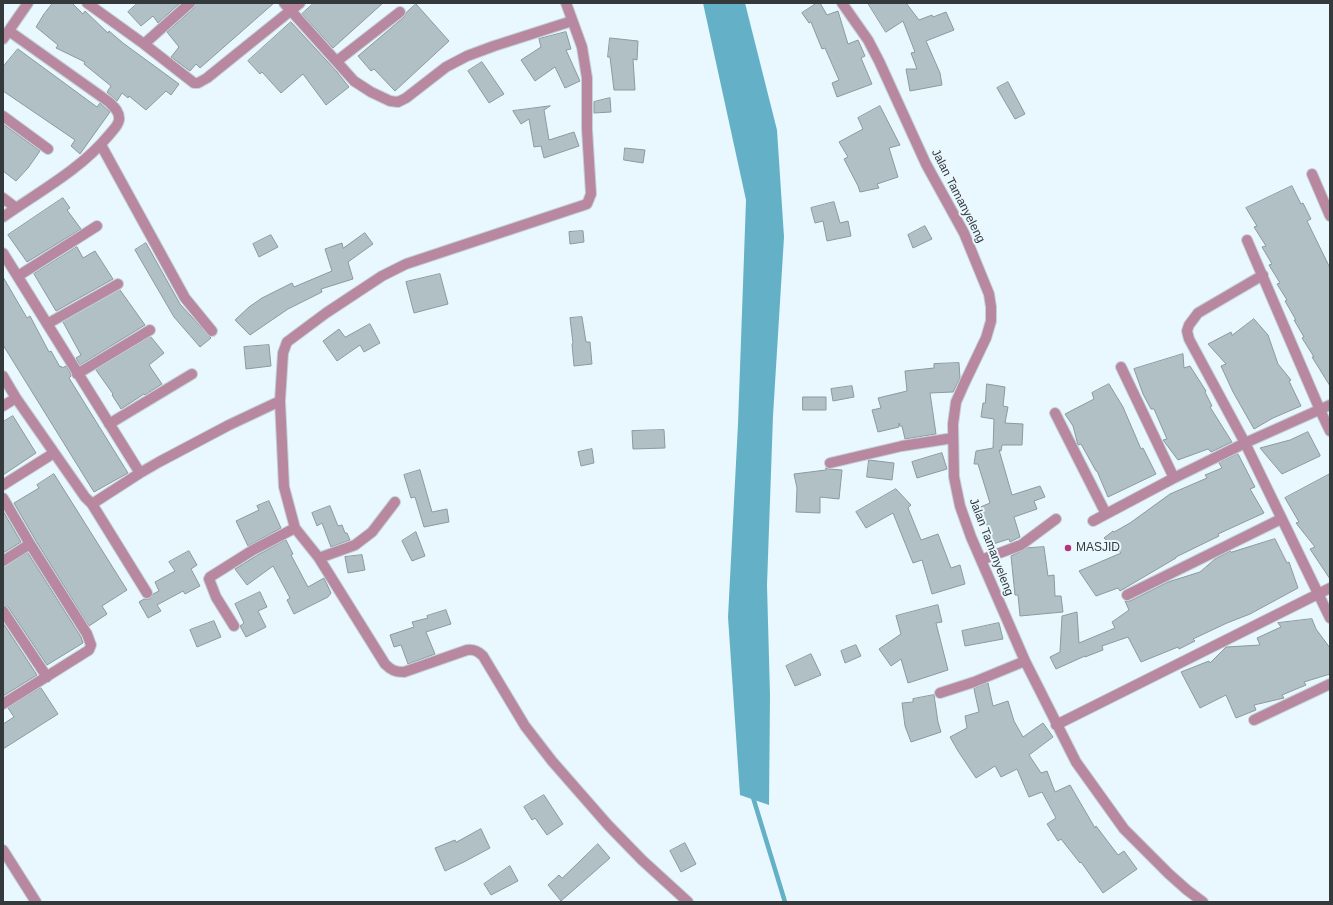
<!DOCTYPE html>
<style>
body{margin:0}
#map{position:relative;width:1333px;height:905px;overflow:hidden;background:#e8f8fe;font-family:Arial,sans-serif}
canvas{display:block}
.frame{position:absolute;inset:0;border:4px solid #343a3c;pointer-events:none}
</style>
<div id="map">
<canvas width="1333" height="905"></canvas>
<div class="frame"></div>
</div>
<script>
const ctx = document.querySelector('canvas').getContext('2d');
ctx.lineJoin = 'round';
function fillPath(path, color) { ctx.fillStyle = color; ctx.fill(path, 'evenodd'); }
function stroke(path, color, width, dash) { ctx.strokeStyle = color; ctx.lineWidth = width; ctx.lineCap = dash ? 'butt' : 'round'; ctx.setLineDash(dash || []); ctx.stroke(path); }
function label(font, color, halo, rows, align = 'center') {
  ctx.font = font + ' Arial,sans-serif'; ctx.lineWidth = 4; ctx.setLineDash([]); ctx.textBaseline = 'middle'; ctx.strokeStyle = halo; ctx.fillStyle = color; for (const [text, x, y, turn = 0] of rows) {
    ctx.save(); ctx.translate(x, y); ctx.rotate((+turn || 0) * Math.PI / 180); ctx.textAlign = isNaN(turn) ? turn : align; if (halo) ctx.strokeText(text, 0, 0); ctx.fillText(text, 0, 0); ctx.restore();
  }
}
fillPath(new Path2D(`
 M703,3H745L777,130L784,237L773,416L767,585L770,695L769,805L740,795L728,617L738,424L746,200Z`), '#64b1c7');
stroke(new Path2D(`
 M752,794L785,902`), '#64b1c7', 4.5);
const building = new Path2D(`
 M53,3H72L83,14L85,11L108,33L109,31L123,43L179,84L171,95L166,91L146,110L129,96L128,98L122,93L117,101L107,92L111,86L84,64L85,62L56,48L58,45L36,27L44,14Z
 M138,3H180L158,23L153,16L141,26L128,12Z
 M196,3H274L200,68L196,64L190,71L171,57L179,47L167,32L194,8Z
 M314,3H383L333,48L302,14Z
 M817,3H820L827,15L838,11L848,44L858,40L865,56L861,58L872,84L837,97L832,83L839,80L825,48L822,49L811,22L809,23L802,13Z
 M868,3H906L919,20L932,15L933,17L946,12L954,30L926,41L940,73L942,85L910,91L906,69H917L911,53L915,52L903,21L886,32Z
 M416,4L449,41L395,91L374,69L371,71L358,56L404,17L406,13Z
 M291,22L337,72L349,87L326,105L303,74L281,93L262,72L260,74L248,61Z
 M566,32L571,49L566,50L580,81L565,88L555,67L535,81L521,60L541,47L539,39Z
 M610,38L638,41L637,60L633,59L635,90H614L610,57H608Z
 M18,49L97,107L100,103L110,112L80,154L71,146L75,140L3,91V67Z
 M482,62L504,94L489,103L468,71Z
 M1008,82L1025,114L1015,119L997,88Z
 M610,98L611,112L594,113V102Z
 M550,106L544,110L549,140L574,132L579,146L544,158L541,146L534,147L529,119L521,124L513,111Z
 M880,106L900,145L889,148L898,177L877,184L879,188L860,192L858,186L844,159L848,157L839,142L863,129L858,118Z
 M3,124L40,151L28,168L16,181L3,171Z
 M625,148L645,150L643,163L624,160Z
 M1292,186L1301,204L1303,203L1311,219L1307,221L1330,268V386L1312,357H1314L1302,338L1304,337L1294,320H1296L1285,301L1287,300L1277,284L1280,283L1269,265L1272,264L1262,247L1266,246L1254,227L1257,226L1246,208Z
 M63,198L70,208L67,210L81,229L27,262L8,235Z
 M834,202L840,223L848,221L851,236L827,241L823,221L815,223L811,208Z
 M925,226L932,239L913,248L908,235Z
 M583,231L584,242L570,244L569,232Z
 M365,233L373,244L348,262L353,279L321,289L322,292L288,309L250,335L235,320L249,307L262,298L292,283L294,287L332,271L325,249L342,243L343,248Z
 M271,235L278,247L259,257L253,244Z
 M146,243L180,304L211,338L200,347L174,317L135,250Z
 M77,247L83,258L95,251L113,279L56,311L34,274Z
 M440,274L448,304L414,313L406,282Z
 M3,277L27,318L30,316L49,352L51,351L60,367L61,366L62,368L66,366L71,374V376L69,378L128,473L94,492L3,345Z
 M120,290L145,325L80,365L76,358L81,355L63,322Z
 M582,317L586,342H590L592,364L574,366L572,344L573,343L570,318Z
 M1254,319L1268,335L1278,364L1291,380L1289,381L1301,406L1273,418L1254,429L1233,392L1221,366L1226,364L1208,344L1231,332L1232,335Z
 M370,324L380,343L364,352L360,345L337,361L323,341L339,329L345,337Z
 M151,337L164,353L149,365L162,384L145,395L144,394L121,409L112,395L113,394L96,370Z
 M269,345L271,366L246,369L244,347Z
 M1183,354L1184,368L1190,366L1206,391L1205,392L1212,406L1210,407L1232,442L1211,452L1208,449L1178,460L1163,440L1167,439L1154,409H1151L1143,394L1134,369Z
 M959,363L960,378L953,392L930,393L936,434L905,439L902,426H900L899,423V427L878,432L872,410L881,408L878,398L907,391L905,371L934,368V364Z
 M987,384L1005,387L1003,406L1008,407L1005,423L1023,424L1022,445H1002L1001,451L999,450L1012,495L1040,486L1045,497L1034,501L1037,509L1014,517L1020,537L1010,542L1009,539L993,544L986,522L985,523L978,508L990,503L978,464H974L976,451L993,448L994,419L981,417L983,403H985Z
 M1109,384L1123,407L1141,449L1143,448L1156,474L1108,497L1097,471H1096L1081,444L1078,445L1073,426L1065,414L1094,399L1092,393Z
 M852,386L854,397L833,401L831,389Z
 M803,397H826V410H803Z
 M13,416L36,453L3,475V422Z
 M664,430L665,448L633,449L632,431Z
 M1308,432L1320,455V456L1282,474L1260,448L1290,440Z
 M592,449L594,463L581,466L578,452Z
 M942,453L947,469L917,478L912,462Z
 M1238,454L1255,487L1250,489L1264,513L1218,534L1219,536L1176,557V558L1120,591L1118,588L1096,596L1079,571L1121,553L1104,538L1113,531L1114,532L1130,523L1170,494L1207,478L1205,475L1222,468L1219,463Z
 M869,460L894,463L892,480L867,477Z
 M826,468L829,469L842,470L839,499L820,497V513L796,512L797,488L794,474L826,470Z
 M420,470L432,512L447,509L449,522L424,527L415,497L411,498L404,475Z
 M54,474L127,590L102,606L107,614L89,626L36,541L14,503L39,488L37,485Z
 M1330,474V579L1310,549L1315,547L1296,523L1299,522L1285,498Z
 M896,489L911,505L908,508L921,540L938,534L951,568L960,565L965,584L932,594L922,560L913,563L893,513L866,528L856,512Z
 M269,501L281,528L248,546L236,521L259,510L257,506Z
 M330,506L338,526L342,525L345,533H347L350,540L331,547L322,523L317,526L312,513Z
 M3,511L21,542L3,553Z
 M416,532L425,556L412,561L402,541Z
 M1275,539L1287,563L1289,562L1298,588L1250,614L1227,623L1193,639L1195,641L1179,649L1178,647L1141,662L1128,637L1102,646L1103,650L1085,657V656L1056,669L1050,657L1060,652L1062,616L1077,612L1079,643L1115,628L1112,622L1129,610L1125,601H1130L1168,582L1200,572L1215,559L1230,551L1231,552Z
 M286,540L293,554L291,555L308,587L324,578L331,593L328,597L294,614L287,600L290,598L273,566L247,585L235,569L256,556Z
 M1044,547L1048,576L1054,575L1055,596H1061L1063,612L1020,616L1018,595H1015L1011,556L1027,548Z
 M189,551L197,565L191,569L200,586L185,594L183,591L157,605L161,611L148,618L139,602L144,599H150L153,594L159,591L155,582L175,571L169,562Z
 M28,553L81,637L83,643L47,665L8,607L3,605V567Z
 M362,555L365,570L348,573L345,557Z
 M260,592L267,607L258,611L266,627L246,637L240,626L244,623L235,604Z
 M938,605L942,622L936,623L948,670L908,683L901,659L891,666L879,649L901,634L896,616Z
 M446,610L451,624L426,632L435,654L408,664L401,645L394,647L390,635L414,627L412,622L428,618L427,616Z
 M1312,619L1316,629L1330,648V674L1304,682L1306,685L1282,695L1284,698L1254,705L1256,710L1236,718L1226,695L1200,708L1181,672L1209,661L1210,663L1226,647L1260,645L1257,638L1281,627L1278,623Z
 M214,621L221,637L197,647L190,630Z
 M3,623L37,675L3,696Z
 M999,623L1003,639L965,646L962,631Z
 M856,645L861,656L845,663L841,651Z
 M811,654L821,675L795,686L786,666Z
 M988,683L993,706L1008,701L1014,721L1023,737L1043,723L1053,737L1029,755L1041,773L1047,771L1055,792L1070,785L1095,828L1096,826L1118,855L1124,851L1137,869L1103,893L1081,862L1080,863L1061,839L1058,841L1047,824L1056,818L1042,792L1029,797L1017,769L1001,777L995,766L976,778L958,751L950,737L967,728L965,716L979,712L974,689Z
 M41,688L58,714L3,749V724L14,717L8,708Z
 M934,695L938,722L941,732L911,742L905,726L902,703L913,702V699Z
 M544,795L563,824L547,835L535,818L532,820L524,807Z
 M481,829L490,848L464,862L445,871L435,848L455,840L456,842Z
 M685,843L696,864L681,872L670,851Z
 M598,844L610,858L561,901L548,885L559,875L562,878Z
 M510,866L518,881L491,895L484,884Z`);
fillPath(building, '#b0c0c5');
stroke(building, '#8a9a9e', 1);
const minor = new Path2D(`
 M87,3L144,44L194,83H198L207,78L300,3
 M284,3L354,81L371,92L390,101L398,102L406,98L446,67L467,56L494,46L572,21
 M842,3L868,40L879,61L926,164L964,233L989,294L991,307V321L986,338L964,384L956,402L953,424L954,477L960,506L971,537L1025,661L1076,762L1124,829L1169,874L1187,890L1203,902
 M3,39L28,3
 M144,44L190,3
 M337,61L400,12
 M3,116L48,149
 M101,145L185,298L212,331
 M1312,174L1330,216
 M3,198L16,208
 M3,217C40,191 80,170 109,135C113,130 118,126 119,120C120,112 114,107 109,102L9,31
 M1247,240L1320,410L1330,431
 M3,253L140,473
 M1263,275L1198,313L1189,325L1187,331L1189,339L1245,443L1330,618
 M18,276L97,226
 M47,324L118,284
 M1121,367L1174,478
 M77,374L150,330
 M3,376L16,398L85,497L92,504L140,473L159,462L229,425L280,401L283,353L287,342L326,313L382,276L406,264L587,204L591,194L587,129V78L582,47L566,3
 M280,401L284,487L295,528L319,558
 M3,406L16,398
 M1055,413L1106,514
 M109,424L192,374
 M830,463L902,446L953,438
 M3,485L54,453
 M3,498L30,544L87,634L91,645L89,650L3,704
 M395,502L372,532L355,545L319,558L385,664C391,670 395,672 404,672L467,650C474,649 478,651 483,656L525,726L552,761L608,825L642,860L688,902
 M92,504L147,593
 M1093,521L1174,478L1245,443L1330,405
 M981,560L1021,545L1056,519
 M3,561L30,544
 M1127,595L1281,519
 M3,611L47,677
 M234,626L216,597L209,579L210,577L253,550L295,528
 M940,693L974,682L1025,661
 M1254,720L1330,684
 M1056,725L1330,588
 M3,850L36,902`);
stroke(minor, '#c4d2d7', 12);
stroke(minor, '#b7889f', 10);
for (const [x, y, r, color] of [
 [1068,548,4,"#b3337f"]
]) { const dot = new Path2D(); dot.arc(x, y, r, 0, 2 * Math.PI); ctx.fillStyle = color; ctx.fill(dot); stroke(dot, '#e8f8fe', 1.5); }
label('12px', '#343a3c', '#e8f8fe', [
 ["Jalan Tamanyeleng",958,196,63],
 ["Jalan Tamanyeleng",991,547,69]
]);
label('12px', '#343a3c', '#e8f8fe', [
 ["MASJID",1076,548]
], 'left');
</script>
